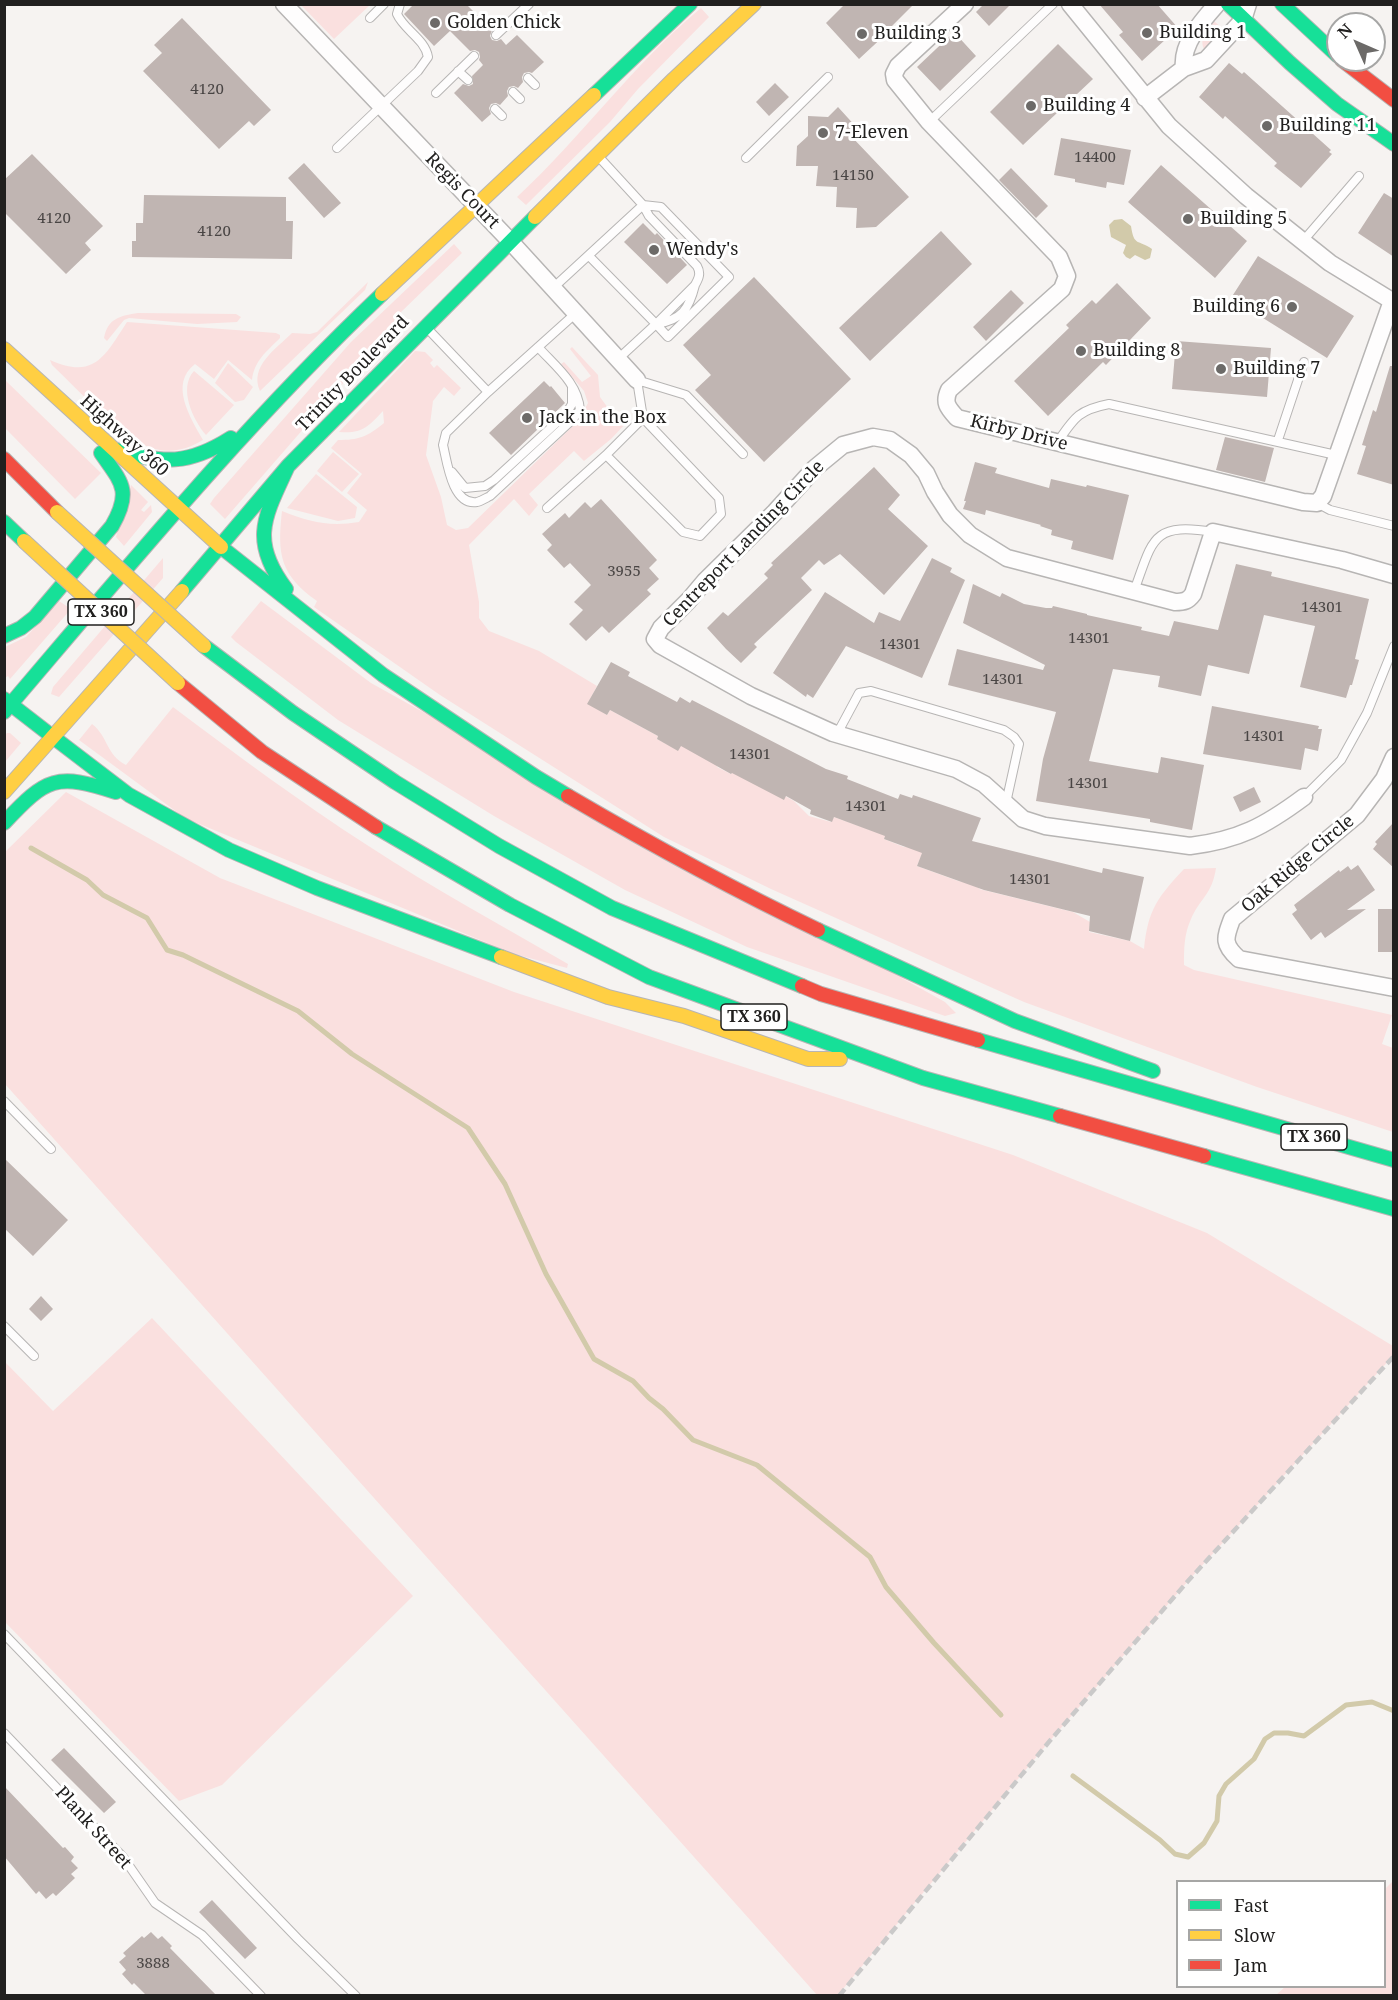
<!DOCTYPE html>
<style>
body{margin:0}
#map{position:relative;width:1398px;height:2000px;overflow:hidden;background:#f6f3f1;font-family:"Noto Serif",serif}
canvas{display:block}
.frame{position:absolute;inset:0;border:6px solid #21201f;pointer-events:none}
.legend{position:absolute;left:1176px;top:1880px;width:210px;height:108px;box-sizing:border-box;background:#fff;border:2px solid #a6a6a5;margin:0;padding:8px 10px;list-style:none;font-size:18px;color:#21201f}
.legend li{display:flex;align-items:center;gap:12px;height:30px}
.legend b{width:30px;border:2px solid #a6a6a5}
.north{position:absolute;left:1326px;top:12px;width:60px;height:60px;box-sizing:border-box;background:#fff;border:2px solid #a6a6a5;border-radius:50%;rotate:315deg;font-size:16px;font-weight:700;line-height:24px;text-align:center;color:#21201f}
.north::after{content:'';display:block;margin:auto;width:21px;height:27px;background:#6c6a68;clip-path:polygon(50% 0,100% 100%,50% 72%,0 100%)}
</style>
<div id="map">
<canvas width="1398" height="2000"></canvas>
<div class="frame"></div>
<ul class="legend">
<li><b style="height:8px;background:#16e098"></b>Fast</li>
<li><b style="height:8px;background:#ffcf43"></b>Slow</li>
<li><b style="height:8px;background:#f24e42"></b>Jam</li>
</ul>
<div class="north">N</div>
</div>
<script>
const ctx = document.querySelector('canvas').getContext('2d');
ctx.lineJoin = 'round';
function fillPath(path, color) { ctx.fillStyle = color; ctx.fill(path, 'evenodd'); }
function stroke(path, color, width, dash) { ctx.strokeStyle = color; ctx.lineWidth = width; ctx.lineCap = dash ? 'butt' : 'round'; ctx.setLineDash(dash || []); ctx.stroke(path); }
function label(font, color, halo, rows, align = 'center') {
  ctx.font = font + ' "Noto Serif",serif'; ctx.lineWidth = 6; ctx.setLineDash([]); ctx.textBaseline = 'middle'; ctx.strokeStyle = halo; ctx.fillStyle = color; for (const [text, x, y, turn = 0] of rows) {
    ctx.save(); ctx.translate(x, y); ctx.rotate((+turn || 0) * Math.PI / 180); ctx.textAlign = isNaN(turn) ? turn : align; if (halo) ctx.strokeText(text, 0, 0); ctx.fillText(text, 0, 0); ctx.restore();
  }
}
fillPath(new Path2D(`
 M301,5H370L334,39Z
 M701,8L709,17L638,89L610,122L526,205L517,197C582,137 633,64 701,8Z
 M1214,21L1225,31L1207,50L1204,49C1199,39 1207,28 1214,21Z
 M454,244L462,253L400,313L378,343L225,519L210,504L214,498L351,342Z
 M368,282L365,290L260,391C249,366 276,349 292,333L310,334L317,332Z
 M138,313L236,314L241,317L237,322L197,324L129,318L124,320L107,341L104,338C108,318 120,316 138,313Z
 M127,322L276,333L280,335V338C267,351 254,361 252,380L228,360L214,379L195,364C169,384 190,417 203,440C160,466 129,440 98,410C83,396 68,380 52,365L50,360C94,380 105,356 127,322Z
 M572,347L598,375L600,397L608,408L628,421L611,439L584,461L574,451L529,494L538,505L529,516L514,499L469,545L479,602V618L489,631L539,651L597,686L588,703L607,715L610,710L658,736L657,739L678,750L687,734L718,763L717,767L731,774L735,768L794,801L809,816L831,822L834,817L873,831L886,834L884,839L904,847L924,848L917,866L958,881L980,885L979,889L1073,912L1090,922L1089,932L1130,941L1144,949C1148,909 1158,897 1184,869L1216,868C1212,895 1200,898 1191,919C1184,934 1184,949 1184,965L1194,970L1392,1015L1382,1044L1393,1048V1132L1257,1087L1024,1002L771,889L664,837L440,695L314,607L317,601C280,575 277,554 282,511C310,522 329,527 359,522L367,510L347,493L362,474L331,448L338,440C359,440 367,437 384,423L383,411C368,427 362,434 339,432L415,351L425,352L433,360L430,363L434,368L437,365L461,388L454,396L444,387L433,401L426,455L441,497L447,525L456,530L468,528L579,420L588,403L584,391L561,364L564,362L582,382L591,376L570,349Z
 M228,363L253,387L244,400L235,402L215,383Z
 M194,371L234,405L206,435C193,420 178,388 194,371Z
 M5,380L101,473L75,499L5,428Z
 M333,452L359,474L342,492L317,471Z
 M316,474L357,507L355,518L338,521L287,508Z
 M131,485L148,502L141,510L144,512L151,505L152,512L124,546L116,537Z
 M163,558V578L59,697L51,694L53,687Z
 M59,601L71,609L10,679L8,676L5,678V647L26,637Z
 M261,601L371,683L945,1002L956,1013L945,1016L747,947L625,890L494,816L338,720L236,642L231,637Z
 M173,707C237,755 300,802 367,845C432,888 501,925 568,964L567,968L514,954L185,818L79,740L92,724C108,736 106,755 126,765Z
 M7,733H10L21,743L5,762V735Z
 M66,792L220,878L514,992L1013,1155L1207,1233L1393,1346V1356L1188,1581L1048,1743L838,1995H817L5,1084L4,853Z
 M152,1318L413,1596L222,1785L179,1801L5,1622V1362L53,1411Z
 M1393,1881V1995H1276L1285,1987L1384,1986L1385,1889Z`), '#fae0df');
fillPath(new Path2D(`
 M1122,219L1131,226C1134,247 1138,239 1152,249L1150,258L1145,260L1135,255L1130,259L1126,257L1123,253L1126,245L1111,237L1109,225L1114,220Z`), '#d2caaa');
stroke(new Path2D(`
 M31,848L87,880L103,895L147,918L167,950L183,955L298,1011L352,1054L468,1128L505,1184L546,1274L594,1359L633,1381L649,1398L663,1409L693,1440L757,1465L870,1557L886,1587L934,1643L1001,1715
 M1073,1776L1160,1840L1175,1854L1188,1857L1204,1843L1217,1821L1219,1796L1226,1784L1254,1759L1265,1739L1274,1733H1288L1304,1736L1346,1705L1372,1702L1394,1711`), '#d2caaa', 5);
fillPath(new Path2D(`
 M414,4H466L492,30L490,36L492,40L497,41L501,39L506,45L517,35L544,62L532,73L529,72L524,73L522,77L523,82L518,88L514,86L509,87L507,91L508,96L500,105L496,103L491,104L489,108L491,114L482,122L454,93L463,84L469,86L473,84L472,76L483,65L479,60L480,57L479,52L475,50L470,51L450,31L434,46L404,14Z
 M845,4H914L886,32L887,33L859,59L826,23Z
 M984,4H1011L989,26L976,12Z
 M1099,4H1157L1178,28L1142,61L1119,35L1123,32Z
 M182,18L271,110L254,126L249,121L219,149L143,71L162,53L154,45Z
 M954,32L976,56L940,91L917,67Z
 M1058,44L1093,79L1023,145L990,112Z
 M1229,63L1242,74L1244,72L1331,150L1329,152L1332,154L1301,188L1274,166L1277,163L1225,116L1223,119L1199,97Z
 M775,83L789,97L769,116L756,102Z
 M838,107L858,129L851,136L909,197L876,227L856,228L857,208L836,207L837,187L816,186L818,166H796L797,146L808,136V116L828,117Z
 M1061,138L1131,150L1124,185L1107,182L1106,188L1075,182V179L1054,175Z
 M32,154L103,226L85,243L91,250L66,274L4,212V180Z
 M304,163L341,203L324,218L288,178Z
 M1161,165L1247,241L1215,278L1128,202Z
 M1011,168L1048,206L1036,218L999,180Z
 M1384,193L1394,199V257L1358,233Z
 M144,195L286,197V221H293L292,259L132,257V241H136V223H143Z
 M643,223L655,235L657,233L687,265L667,284L624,242Z
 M941,231L972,264L870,361L839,328Z
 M1258,256L1354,316L1327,358L1231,298Z
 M754,277L851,379L764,462L695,390L711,375L683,345Z
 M1117,283L1151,318L1106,365L1103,362L1048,416L1014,381L1069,328L1066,325L1092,300L1096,304Z
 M1011,290L1024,303L986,341L973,327Z
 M1176,341L1271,348L1267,397L1172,389Z
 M1390,366H1394V485L1357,474L1366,446L1362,445L1373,410L1376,412Z
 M544,381L550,387L551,386L565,403L511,455L489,433Z
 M1225,437L1274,448L1265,482L1216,470Z
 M975,462L997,468L995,473L1049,488L1051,479L1086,487L1087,485L1129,495L1113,560L1071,549L1073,541L1051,535L1052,530L1040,526L1041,525L986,510L985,515L963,509L966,501H964Z
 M874,467L900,495L888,509L928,546L884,595L840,554L824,565L819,560L801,578L812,590L754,644L757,647L741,663L726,649L707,628L723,612L728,616L768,578L764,574L773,565L771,563Z
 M601,499L657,560L649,568L659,579L647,590L651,594L609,633L602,626L586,641L569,624L583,610L574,602L591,585L570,563L564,568L547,550L552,545L542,534L565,513L569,518L585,502L591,508Z
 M932,558L952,568L950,572L965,580L922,678L846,646L813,698L807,694L806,697L773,673L825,592L874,623L879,612L900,621Z
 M1236,564L1272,572L1271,576L1369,599L1355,659L1359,660L1352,685H1350L1346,698L1300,687L1315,626L1264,615L1249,674L1208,665L1201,696L1158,687L1160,676L1113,669L1089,761L1158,773L1161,757L1204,765L1192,830L1150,822V819L1036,801L1043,759L1056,712L948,685L957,649L1043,670L1045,665L963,623L973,584L1000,597L1002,593L1024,604L1046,608H1052L1053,606L1087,614V615L1142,627L1141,630L1169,636L1174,621L1218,630Z
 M611,662L630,672L628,676L677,702L680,697L690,703L692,700L826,769L848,776L847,779L898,799L900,794L912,798L913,795L981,818L972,841L1102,873L1103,868L1144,877L1130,941L1089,931L1090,916L984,890L917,866L922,853L884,839L885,836L834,817L832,822L810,814L811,810L786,796L784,800L732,773L731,774L681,746L678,751L657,739L658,736L610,710L607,715L587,704Z
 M1212,706L1319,726L1318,729H1322L1318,751L1305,748L1301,770L1203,754Z
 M1254,787L1261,802L1240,812L1233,797Z
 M1394,822V868L1373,849L1377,844L1375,842Z
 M1358,865L1375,890L1347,910L1366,909L1325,938L1321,932L1311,940L1292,914L1297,910L1294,905L1339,870L1340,872L1348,866L1351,870Z
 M1378,909H1394V952H1378Z
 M4,1158L68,1220L33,1256L4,1228Z
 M41,1296L53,1309L41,1321L29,1309Z
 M64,1748L116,1802L104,1813L51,1760Z
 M4,1786L63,1848L65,1847L74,1857L71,1861L78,1868L71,1874L75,1878L56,1896L53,1893L46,1899L39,1891L36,1894L4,1856Z
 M212,1900L257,1948L245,1959L199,1912Z
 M151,1932L158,1939L162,1936L172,1946L170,1948L216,1995H146L134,1983L132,1985L122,1974L126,1970L119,1962L126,1956L123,1953L142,1936L144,1938Z`), '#c0b5b2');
const lane = new Path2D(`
 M370,18L384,4
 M496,35L529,4
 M458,71L468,80
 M528,78L535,85
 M513,92L520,99
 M436,93L474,56
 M495,109L502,116
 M929,122L1053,4
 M337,148L418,71L428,57C425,39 404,30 397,14L400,4
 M598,156L643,205L649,216L697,266C701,273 699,278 695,285L656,324
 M746,158L828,77
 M1303,241L1359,176
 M589,256L656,324
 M553,288L643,205L661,207L729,277L668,337L656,324L618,359
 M656,324C682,320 689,309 695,285
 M425,326L488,392L576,313
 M488,392L446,433L443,445C447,461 452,506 477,502C481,501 486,498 490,496L573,419L580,410C578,383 555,366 538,347
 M1278,440L1304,362
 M1057,443C1074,418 1078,410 1109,404L1336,455
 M606,455L643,418
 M452,472L465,488L485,486L494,480L566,414L572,404V388
 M1317,503L1330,510L1394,526
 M547,508L606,455L683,532L700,536L721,514L719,498L643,418L637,380L686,395L743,454
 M1134,591C1153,540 1151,522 1213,532
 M837,734L859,693L871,691L1004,730L1014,737L1019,744L1006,803
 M1304,797L1341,760L1367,713L1394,646
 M4,1101L51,1149
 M4,1326L34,1356
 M4,1634L298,1939L356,1996
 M4,1733L123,1857L155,1903L202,1935L261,1996`);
const street = new Path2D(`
 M284,4L510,241L637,380
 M965,4L898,66L894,74L895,80L929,122L1059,257L1067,276L1062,289L949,390C943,403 948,408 957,418L1303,502L1317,503L1323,496L1392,301L1394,302
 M1070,4L1169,126L1246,196L1330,263L1392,301
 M1184,68C1181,44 1202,21 1217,4
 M1145,98L1184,68L1206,60L1243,20L1248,4
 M1394,757L1384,779L1357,815L1232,919C1225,938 1222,944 1239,959L1394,988
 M1304,797C1265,826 1239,840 1190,846L1045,826L1023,819L984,784L956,769L833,733L751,696L660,645L655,639L661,628L689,600L705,581L775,512L815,468L843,445L873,437L890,440L911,455L926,473L935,492L950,515L970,535L1007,558L1175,602C1184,602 1188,601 1193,594L1213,532L1342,560L1394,575`);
const fast = new Path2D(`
 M1228,4L1290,63L1337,104L1394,144
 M1282,4L1338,56
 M594,95L690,4
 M116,450C163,464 189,465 231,438
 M4,522L24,541
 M221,547L383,675L536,777L568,796
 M286,589C249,540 265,516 288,466
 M182,591L288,466L535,217
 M4,636L21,628L35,617L112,526C132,491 122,483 101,453
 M204,646L293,713L395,782L499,846L612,908L802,986
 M4,699L53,737
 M4,712C126,569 246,423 382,294
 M53,737L129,795L229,850L317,888L501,957
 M4,823C47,777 56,773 116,792
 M376,827L510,905L649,977L923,1078L1060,1116
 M818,930L1015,1021L1153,1071
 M978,1040L1394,1160
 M1204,1156L1394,1209`);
const slow = new Path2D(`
 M535,217L674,79L754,4
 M382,294L594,95
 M4,349L221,547
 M4,792L182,591
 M501,957L608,997L684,1016L808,1059H840`);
const jam = new Path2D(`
 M1342,60L1394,100
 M4,459L57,512
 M178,683L262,752L376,827
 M568,796C650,844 732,889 818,930
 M802,986L821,994L978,1040
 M1060,1116L1204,1156`);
stroke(lane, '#b7b5b4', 10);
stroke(street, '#b7b5b4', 19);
stroke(fast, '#b7b5b4', 16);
stroke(slow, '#b7b5b4', 16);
stroke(jam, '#b7b5b4', 16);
stroke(lane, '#fefdfd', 8);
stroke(street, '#fefdfd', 16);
stroke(fast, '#16e098', 14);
stroke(slow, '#ffcf43', 14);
stroke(jam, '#f24e42', 14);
stroke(new Path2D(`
 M839,1996L1048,1743L1188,1581L1394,1356`), '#cac9c9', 4.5, [9, 4.5]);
const slowBridge = new Path2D(`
 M57,512L204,646
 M24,541L178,683`);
stroke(slowBridge, '#b7b5b4', 16, []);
stroke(slowBridge, '#ffcf43', 14);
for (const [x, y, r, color] of [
 [435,23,6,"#6c6a68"],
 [1147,33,6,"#6c6a68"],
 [862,34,6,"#6c6a68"],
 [1031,106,6,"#6c6a68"],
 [1267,126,6,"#6c6a68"],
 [823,133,6,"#6c6a68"],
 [1188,219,6,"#6c6a68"],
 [654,250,6,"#6c6a68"],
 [1292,307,6,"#6c6a68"],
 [1081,351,6,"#6c6a68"],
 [1221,369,6,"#6c6a68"],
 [527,418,6,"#6c6a68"]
]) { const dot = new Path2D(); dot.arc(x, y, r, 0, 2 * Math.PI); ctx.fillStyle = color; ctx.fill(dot); stroke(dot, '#fff', 2); }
label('15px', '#494544', null, [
 ["4120",207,90],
 ["14400",1095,158],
 ["14150",853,176],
 ["4120",54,219],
 ["4120",214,232],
 ["3955",624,572],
 ["14301",1322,608],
 ["14301",1089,639],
 ["14301",900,645],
 ["14301",1003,680],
 ["14301",1264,737],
 ["14301",750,755],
 ["14301",1088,784],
 ["14301",866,807],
 ["14301",1030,880],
 ["3888",153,1964]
]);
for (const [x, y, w] of [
 [101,612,66],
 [754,1017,66],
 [1314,1137,66]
]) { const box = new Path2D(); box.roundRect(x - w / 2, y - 13, w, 26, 4.5); ctx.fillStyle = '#fff'; ctx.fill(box); stroke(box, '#21201f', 1.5); }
label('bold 16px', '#21201f', null, [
 ["TX 360",101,612],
 ["TX 360",754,1017],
 ["TX 360",1314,1137]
]);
label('18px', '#21201f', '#fff', [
 ["Golden Chick",447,23],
 ["Building 1",1159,33],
 ["Building 3",874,34],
 ["Building 4",1043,106],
 ["Building 11",1279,126],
 ["7-Eleven",835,133],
 ["Building 5",1200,219],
 ["Wendy's",666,250],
 ["Building 6",1280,307,"right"],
 ["Building 8",1093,351],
 ["Building 7",1233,369],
 ["Jack in the Box",539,418]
], 'left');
label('18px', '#21201f', '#fff', [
 ["Regis Court",462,191,46],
 ["Trinity Boulevard",353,374,-46],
 ["Kirby Drive",1019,433,14],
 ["Highway 360",124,436,42],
 ["Centreport Landing Circle",744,544,-46],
 ["Oak Ridge Circle",1298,864,-40],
 ["Plank Street",93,1828,48]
]);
</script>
